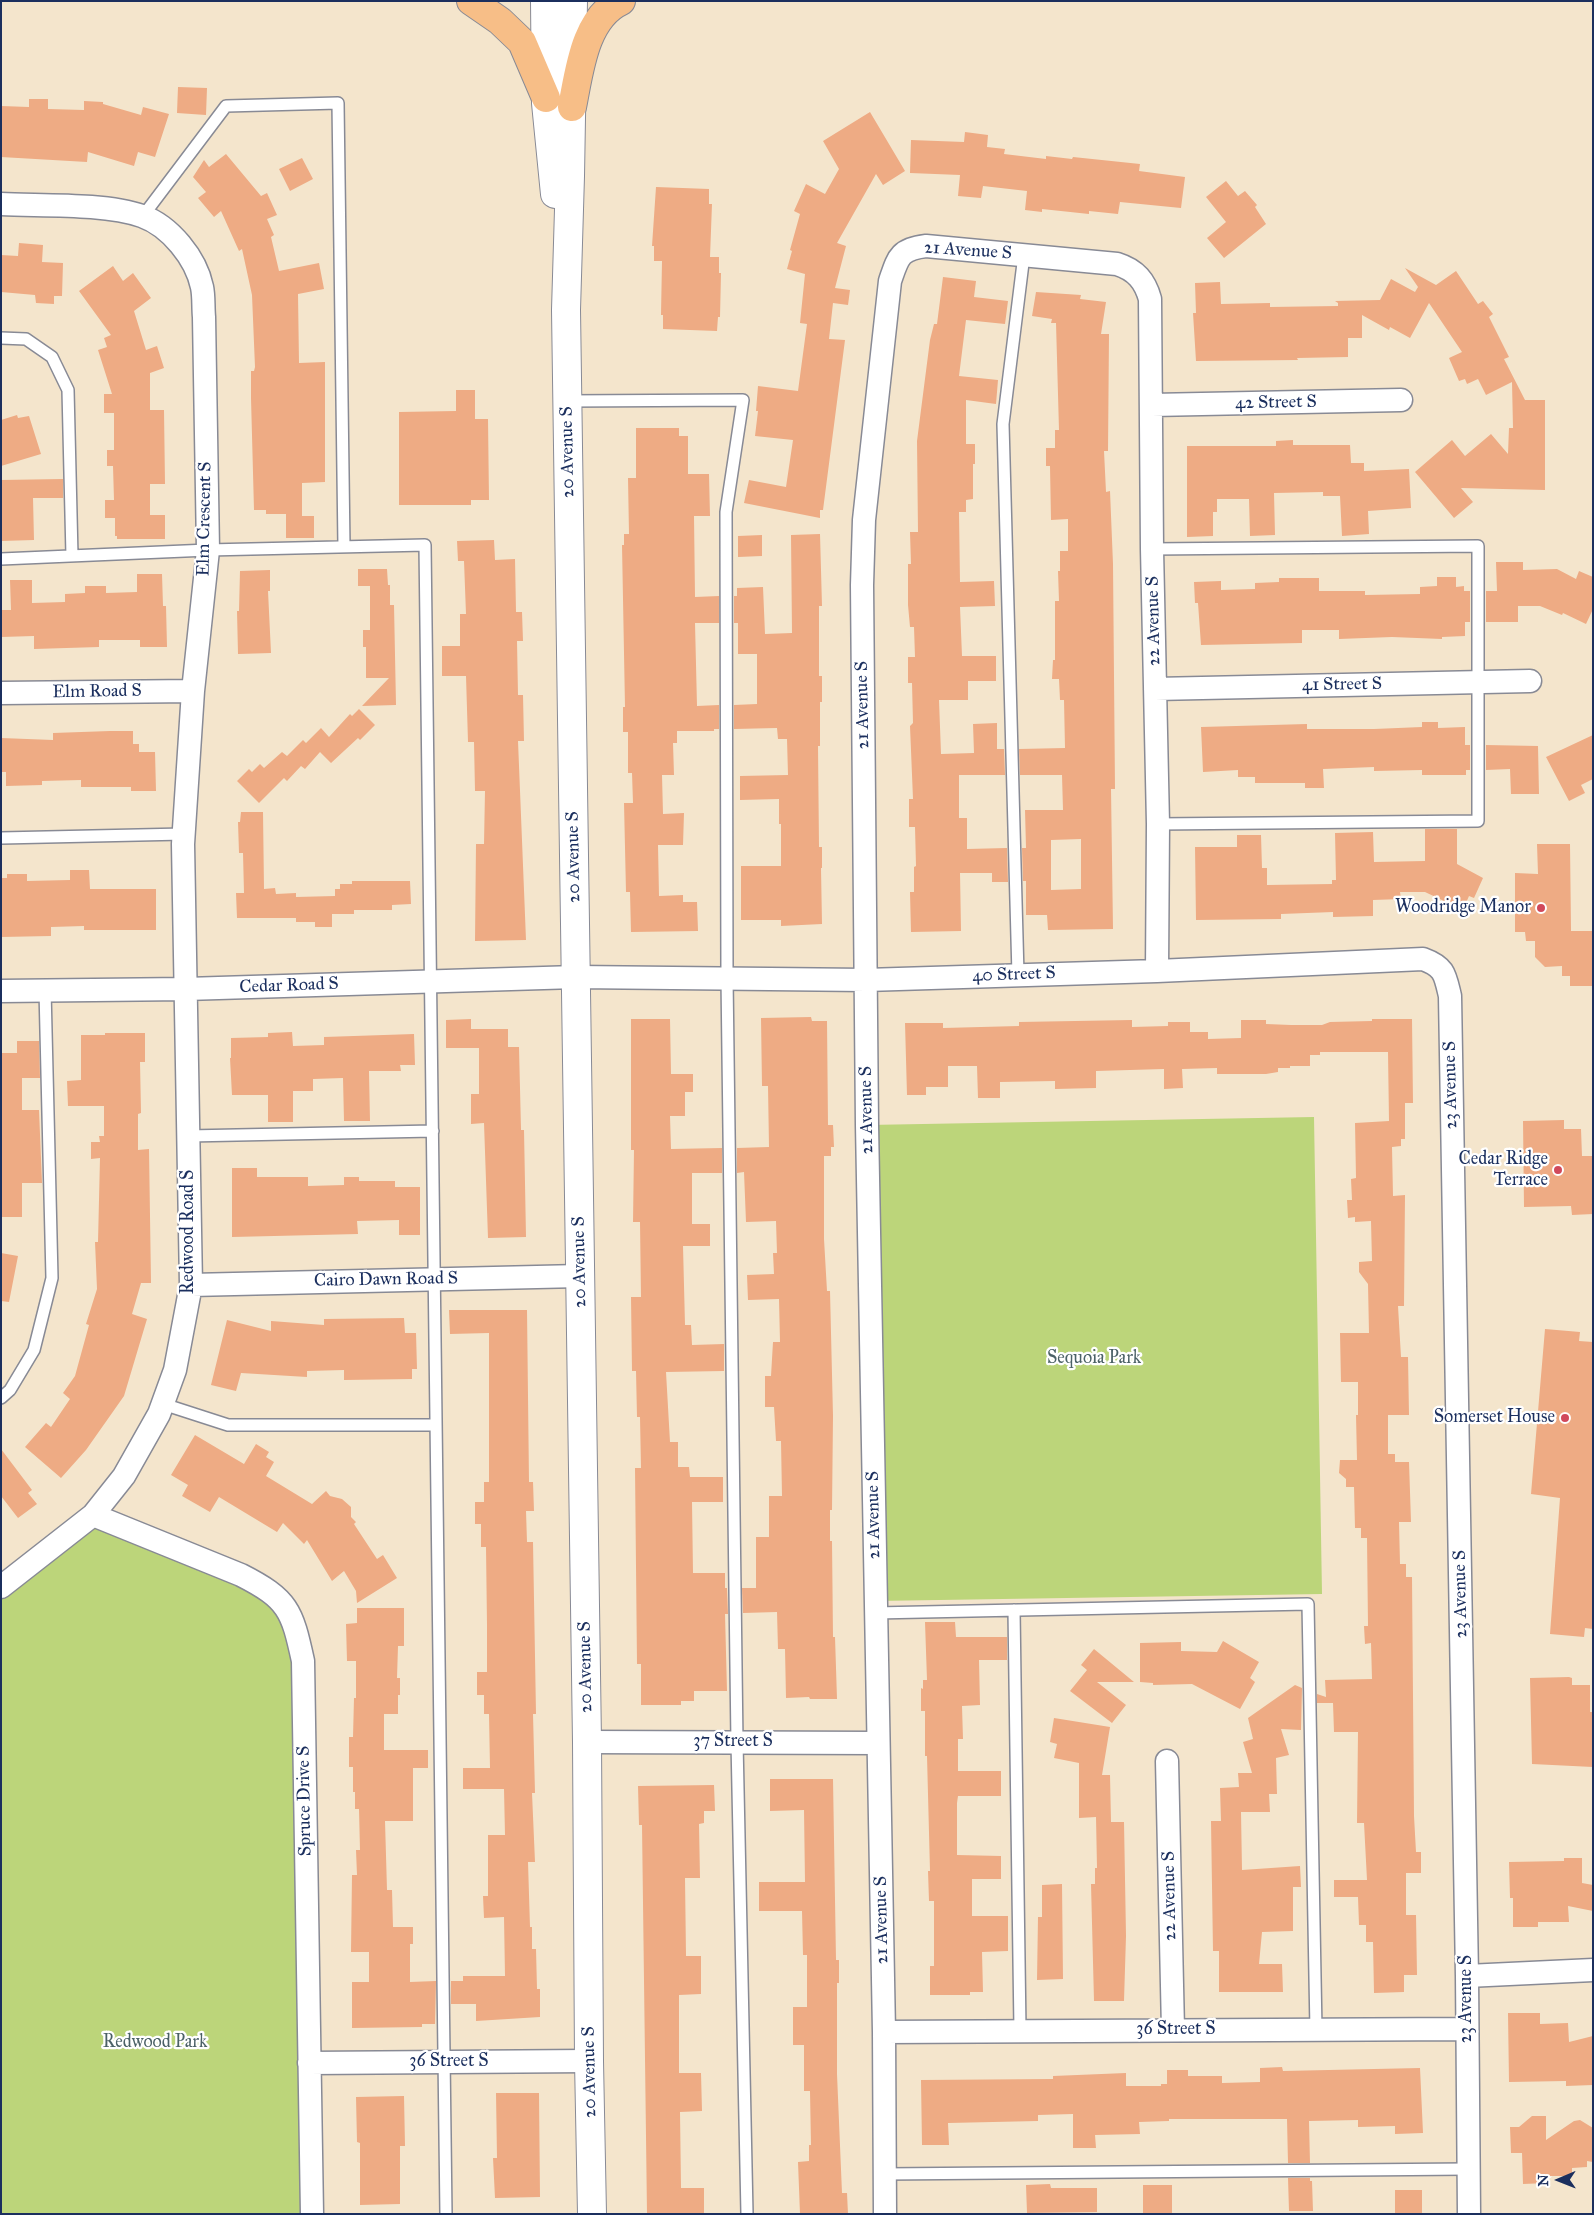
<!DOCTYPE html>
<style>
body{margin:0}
#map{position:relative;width:1594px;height:2215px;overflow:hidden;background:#f4e5cc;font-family:"IM FELL Great Primer",serif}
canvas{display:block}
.frame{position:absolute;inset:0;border:2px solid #1b2f5e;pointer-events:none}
.north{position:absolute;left:1534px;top:2155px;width:50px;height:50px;-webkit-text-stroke:4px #fff;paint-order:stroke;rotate:269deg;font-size:14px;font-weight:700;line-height:20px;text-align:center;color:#1b2f5e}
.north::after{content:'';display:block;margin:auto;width:18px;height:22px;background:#1b2f5e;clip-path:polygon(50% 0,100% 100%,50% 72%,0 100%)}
</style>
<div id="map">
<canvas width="1594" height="2215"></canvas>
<div class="frame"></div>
<div class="north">N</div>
</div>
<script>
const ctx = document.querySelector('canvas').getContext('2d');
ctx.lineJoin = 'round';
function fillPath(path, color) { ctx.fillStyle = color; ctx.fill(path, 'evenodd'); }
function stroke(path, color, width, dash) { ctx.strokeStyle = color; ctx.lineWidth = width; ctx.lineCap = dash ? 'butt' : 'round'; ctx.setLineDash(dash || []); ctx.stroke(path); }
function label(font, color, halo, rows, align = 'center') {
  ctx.font = font + ' "IM FELL Great Primer",serif'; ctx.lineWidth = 4.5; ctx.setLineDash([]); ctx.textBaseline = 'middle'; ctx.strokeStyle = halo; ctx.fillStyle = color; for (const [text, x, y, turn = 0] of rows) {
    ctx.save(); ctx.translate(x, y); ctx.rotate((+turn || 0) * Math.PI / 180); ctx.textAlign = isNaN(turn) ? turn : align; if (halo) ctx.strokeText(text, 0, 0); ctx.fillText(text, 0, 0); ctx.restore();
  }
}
fillPath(new Path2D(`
 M1314,1117L1322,1594L875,1601L867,1125Z
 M93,1515L241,1575L297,1633L312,2214H1V1587Z`), '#bcd57a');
fillPath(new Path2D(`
 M178,87L207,88L206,115L177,113Z
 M29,99H48V109L84,110V101L103,102V104L141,115L143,107L169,114L155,157L138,152L134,166L88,152L87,162L1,157V106L29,107Z
 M870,112L905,171L883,185L876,174L837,243L846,246L835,288L850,290L848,305L833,303L829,339L845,340L823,510H820V518L744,503L749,480L786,487L793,440L755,436L758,411H756L758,386L798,391L807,324L800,323L805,274L787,269L792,251L790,250L800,214L794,211L806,184L825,194L839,169L823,141Z
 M965,132L988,135L987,147L1005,149L1004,154L1046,159V156L1072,159L1073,157L1140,164L1139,171L1185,177L1181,208L1120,202L1118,214L1089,211V214L1042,209V212L1025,210L1027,191L983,186L981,198L958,196L960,175L910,173L911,140L964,142Z
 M226,154L261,196L267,193L277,215L267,219L274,235L271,237L279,271L319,263L324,289L298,294L299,363L325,362V482L302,483V516H314V538H286V514H266V510H254L251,398V371H254L255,367L252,295L242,249L239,251L221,211L214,217L198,198L206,192L193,177L204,160L209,167Z
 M302,158L313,179L290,191L279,169Z
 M1226,181L1238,196L1245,191L1257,205L1255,207L1266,224L1224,258L1207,238L1226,222L1206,197Z
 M656,187L709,189V204H712L710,257H719V273H721L720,317H718L717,331L663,329V315H661L662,261H654V246H652Z
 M19,243L43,245L42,262L63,263L62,296H54V304L36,303L35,295L1,292V255L18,256Z
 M113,266L123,281L133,273L151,298L134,311L146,350L157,346L164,368L150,373V410H164L165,484H150V515H165V539H117V536H115V518H105V500H114L113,466H107V450H114V413H104V394H112L98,350L107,347L104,338L111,335L79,291Z
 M1405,268L1436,285L1456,271L1478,304L1483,301L1493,314L1489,317L1509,357L1504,359L1525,400H1545V490L1461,488L1473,502L1454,518L1415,472L1452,440L1465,456L1491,434L1508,454L1509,428H1513L1512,382L1486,395L1478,379L1467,384L1465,379L1459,381L1449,358L1462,352L1429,303L1410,338L1390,327L1389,330L1362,315V338H1348V357L1297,358L1298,360L1196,361L1193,313H1196L1195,283L1220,282L1221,304L1270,303V307L1338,306V303L1335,301L1380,300L1391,279L1415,292L1418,287Z
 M943,277L976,281L974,297L1008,301L1005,324L966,320L959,376L998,380L996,404L966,400V444H975V464H973V499L966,500V512H959L960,582L994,581L995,606L960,607L962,656H996V681H968V700H939L941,754L974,753L973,724L997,723V749H1004L1005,775H959V818H967V849L1007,848L1008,882H992V873H960L961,931L911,932L910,892H914V867L916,866L915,827H909V799H913L910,726L913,723L912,683H908V657H915L914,627H910L908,605V564H911L910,532H918L917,441L930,340L934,324H937Z
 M1036,292L1081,295L1080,299L1106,302L1101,334H1109L1108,451H1104L1106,492L1110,491L1113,564L1115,789H1111L1113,929L1048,930L1047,915H1026V881H1023L1022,848H1026L1025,810H1063L1062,775H1020L1019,749L1065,748L1064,700H1060L1059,679H1052L1053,660H1055V601H1059L1058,571H1060V551H1068V519L1051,520L1050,466H1046V448H1055V430H1059L1056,323H1051L1052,319L1032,316ZM1081,839V889L1051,890V840Z
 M456,390H475V419H488L489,500H471V505H399V412L456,411Z
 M17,415L18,418L29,416L41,454L1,466V420Z
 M636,428H679V436H688V474H709L710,516H694L695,597L719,596V623H695L697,706L719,705V729H714V731H677V743H673L674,775H662L663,814L684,813L683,845H658L659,896L683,895V902H697L698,931L631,932L630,892H626L624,803H633L632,773H628V732H623V707H625L622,545H624V534H629L628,478H636Z
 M1293,440V445H1350L1351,463H1364V471L1409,469L1411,508L1368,511L1369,534L1342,536L1340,496H1323V492L1274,493L1275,535L1250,536L1249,499H1217V512H1213V536L1187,537V446H1276V441Z
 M63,479V498H33L34,540L1,541V480Z
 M820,534L822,606H819V676H822V702H820V746H818L819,847H822V868H821L822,924L781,926V920H741V866H781V824H779V799L740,800V776L788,775L787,739H778L777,728L734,729V705L757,704V654H738V623H734V596H737V588L763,587L765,634L792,633L791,535Z
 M762,535V556L738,557V536Z
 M494,540L495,560L515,559L516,612H522L523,641H517L518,695H523L524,741H518L526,940L475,941L476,844H484L485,791H475L474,742H468L466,676H442V646H460V614H466L464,561H458L457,541Z
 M1496,562H1523V570L1557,569L1576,579L1579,571L1593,577V609L1586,624L1563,613L1562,615L1540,606H1518V622H1486V591H1497Z
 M358,569H387L388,585H390V605H394L396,705L362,706L389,678H366V647H363V630H370V586H358Z
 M270,570V591H268L271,653L238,654L237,611H239L240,571Z
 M137,574H162L163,606H166L167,647H140V640H99V647L34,649V636L1,637V610H11L10,580H32V603L65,602V594L85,593V586H106V593L137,592Z
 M1437,577H1456V587L1464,586V591H1470V622H1465V636L1442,637V639L1392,637L1339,639V630H1302V643L1201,645L1198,603H1195L1194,582L1221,581V590L1255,589V583L1279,582V578H1319V591H1365V595L1420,594V587L1437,586Z
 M359,709L375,725L360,740L358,738L331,763L320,752L305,769L301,766L287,781L284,778L259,803L237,781L249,769L252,772L260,764L264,768L282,752L287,756L303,740L306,743L321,728L329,737L350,714L352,716Z
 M1422,722H1438V728L1465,727V745H1470V770H1466V775H1422V770L1374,771V767L1323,769L1324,788H1305V783H1255V777H1238V770L1203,772L1201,727L1307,724V729H1374L1422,727Z
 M110,731H133V744H139V752H155L156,791H131V787H81V780L42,781V785L6,786V772H1V738L53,740V733Z
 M1593,735V779L1581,785L1585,793L1569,801L1546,757Z
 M1486,745L1538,746L1539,794H1511L1510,769L1486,770Z
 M241,812H263L264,889L275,888L276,894L296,893V897L335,896V889H340V884H352V881H410L411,904L392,905V910H354V914H332V927H315V922H296V918H237L236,893H244L243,853H239L238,822H240Z
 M1425,829H1457V864L1483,878L1474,898L1469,896L1463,910L1425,892H1400L1401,899L1373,900V916L1333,917V912L1281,914V919L1196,920L1195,847H1237V835H1261L1262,868H1267V885L1332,884V880H1336L1335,833L1373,832L1374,862L1425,861Z
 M1537,844H1570L1571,931H1593V986H1570V976H1562V966L1545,967L1535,957V941H1526L1525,932H1515V873L1538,874Z
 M70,870H89L90,889H156V930H84V926L51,927V936L1,937V878H7V874H27V881L70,880Z
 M811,1017L812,1021H827L828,1125H833L834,1147H831V1156H824V1239L827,1291H830L833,1416L832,1510H830V1541H832L833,1637H835L837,1699H810L809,1697L786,1698L785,1649H778L777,1612L743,1613L742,1588H756V1537H769V1496H782L781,1441H776L774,1407H765V1376H771L773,1342H780L779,1299L748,1300L747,1275L774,1274L773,1253H777L776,1221L746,1222L744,1172L737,1173V1148L769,1147L768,1086H762L761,1018Z
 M471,1019V1029H508V1047H519L521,1130H524L526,1237L488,1238L484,1123L471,1124V1094H479V1048H446V1020Z
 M631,1019H670L671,1074H693V1092H685V1116H670L671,1149L722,1148V1173H692V1224H710V1246H683L685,1325H691L692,1345L724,1344V1371L666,1372L670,1442H678V1467H689L690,1477H723V1502H692L693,1573H725V1588H727L728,1614H725L727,1691H694V1701H681V1705H641V1664H637L635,1468H641L640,1417H637L636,1371H632L631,1297H641L640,1222H633L634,1150H631Z
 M1372,1019H1412L1413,1103H1405V1139H1401V1146L1392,1147L1393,1196L1405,1195L1404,1306H1398L1401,1357H1408L1409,1415H1388V1454H1395V1462H1409L1411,1522H1399L1400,1564H1406V1577H1412L1414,1816L1416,1852H1421V1873H1406V1915H1416L1417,1975H1404V1992L1374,1993L1373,1942H1366V1925H1359L1358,1897H1334V1880H1367L1364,1823H1357L1358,1732H1334L1333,1703H1317V1694L1326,1697L1325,1680L1372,1679L1371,1643L1365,1644L1364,1626H1368L1367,1538H1361V1528H1355L1354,1487H1346V1479L1339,1473L1340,1460H1357L1356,1415H1358V1382H1341L1340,1333H1369L1368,1284L1359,1272V1262L1372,1261L1371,1221L1355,1222V1217L1348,1218L1347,1200H1352L1351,1179L1356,1178L1355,1123L1389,1121L1388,1052H1320V1055H1310V1066H1290V1068H1278V1072L1266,1074H1217V1068L1182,1069L1183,1088L1164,1089V1069L1096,1071V1088L1055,1089V1081L1000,1082V1098H978L977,1066H948V1087H926V1095H907L905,1023H943V1028L1019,1026V1022L1132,1020V1027L1168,1026V1022H1190V1032H1208V1039L1241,1038V1020H1266V1024L1291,1025H1322L1330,1022L1372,1021Z
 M292,1032L293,1046L324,1045V1037L414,1034L415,1065H400L401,1071H369L370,1121H344L343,1078L313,1079V1091H293V1122H268V1095H232L230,1058H231V1038L268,1037V1033Z
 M105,1033H145V1062H140L141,1113L138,1114V1150L149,1149L151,1283H141L132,1314L147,1319L124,1396L86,1450L61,1478L25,1447L46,1423L51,1427L70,1399L63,1393L75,1376L89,1325L86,1324L97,1289L95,1242H98L100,1158L91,1159V1142H100L99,1136H104V1106H68L67,1081L81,1080V1035H105Z
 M17,1041H39L40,1078H22V1110H39L42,1183H22V1217H1V1053H17Z
 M1564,1120V1129H1581L1582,1156H1593V1214L1572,1215L1571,1206L1524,1207L1523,1121Z
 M232,1168H257V1177H308V1186L344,1185V1177H359V1181H395V1187H420V1235H399V1220L357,1221L358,1234L232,1237Z
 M1,1253L18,1256L9,1302L1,1301Z
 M449,1310H527L529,1482H533L534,1511H526L527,1542H533L536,1714H533L535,1793H532L535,1862H528L530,1927H532V1949H536L537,1989H540V2017L476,2021V2004H451V1981H463V1976H505L504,1917L484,1918L483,1896H488V1835H505L504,1789H463V1768H490L489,1714H484V1695H477V1672H487V1625L486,1547H481V1524H475V1502H484V1482H489V1333L450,1334Z
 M404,1318L405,1333H416L417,1369H412V1379L344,1380V1370L307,1371V1377L241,1373L236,1391L211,1385L227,1320L271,1331V1321L324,1325V1319Z
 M1545,1329L1580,1332L1579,1341L1593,1342V1629L1585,1628L1584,1637L1550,1634L1560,1498L1531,1494Z
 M195,1435L244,1464L256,1444L269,1452L266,1457L274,1462L266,1476L312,1504L326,1491L330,1496L342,1499L351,1507V1517L356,1522L354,1524L377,1559L383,1555L397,1578L357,1603L356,1591L344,1571L332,1581L307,1540L304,1544L283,1523L277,1532L219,1497L210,1512L182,1496L188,1485L171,1475Z
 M1,1449L32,1490L28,1493L37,1504L18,1518L1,1496Z
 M357,1608H404V1646H398L397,1678H400V1695H398V1714H384V1750H428V1768H413V1821H385L387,1890H392L393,1927H413V1944H410V1982L436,1981L435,2024H422V2027L352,2028V1982H369V1952H351L352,1875H357L356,1850H360L359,1809H355V1792H353V1767H349V1737H353L354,1698H356V1661H347L346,1624L357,1623Z
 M925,1622H955L956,1637H1007V1660H979L980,1705L962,1706L963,1739H958V1771H1001V1796H958L957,1803V1855L1001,1856V1879H972V1916H1008V1951L982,1952L983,1992H970V1995H930V1966H934V1901H929L928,1871H930L927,1756H925V1711H921V1688L923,1689V1680H927Z
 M1223,1641L1259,1662L1250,1678L1255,1682L1240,1709L1192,1684L1153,1685V1683L1140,1682V1643L1181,1642V1651L1217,1652Z
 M1094,1649L1134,1682H1097L1126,1705L1112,1723L1070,1691L1087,1670L1081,1665Z
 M1569,1677L1572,1678V1685H1590V1712H1593V1767L1532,1764L1530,1678Z
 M1295,1685L1302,1688L1301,1730L1281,1729L1289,1755L1276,1758L1277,1794H1269L1270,1812H1241L1242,1870L1300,1866L1301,1887H1293V1931L1262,1932L1259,1964H1282L1283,1992H1219V1951H1213L1211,1821H1221L1220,1788L1239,1787L1238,1773H1252L1243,1742L1253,1739L1248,1718Z
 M1054,1718L1110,1727L1102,1775H1110L1111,1822H1124L1126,1936L1124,2001H1094L1091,1884H1095V1868H1097L1096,1817L1079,1818V1763L1054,1758L1057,1744L1050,1742Z
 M770,1779H833L836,1960H839V1983H837V2074L842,2193H847L848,2214H800L798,2162L809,2161V2145H811L810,2091H804V2045H793V2007H807V1955H803L802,1911H759V1882H805L804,1810L770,1811Z
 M714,1785L715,1811H704V1823L699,1824L700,1878H685L686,1956H701V1994L679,1995V2073H701L702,2111L680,2112L681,2188H704V2214H647L642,1825H639L638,1786Z
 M1564,1858H1582V1883L1593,1885V1911L1568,1906L1569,1922H1538V1927H1513V1898H1510L1509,1862L1564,1861Z
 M1062,1884L1063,1979L1037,1980L1038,1917H1042V1885Z
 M1508,2013H1540V2024L1568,2023L1569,2042L1593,2036V2085L1566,2086V2081L1509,2082Z
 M1282,2067L1283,2071L1420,2068L1423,2133L1395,2134V2126L1358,2127V2120L1309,2121L1310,2163H1288L1287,2119H1169V2121L1139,2122L1140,2134L1095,2135L1096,2148H1073V2114L1038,2115V2121L948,2123L949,2145H922L921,2080L1053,2079V2076L1126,2073V2086H1161V2084H1167V2070H1188V2076H1222V2083L1260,2082V2068Z
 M496,2093H539L540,2197L495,2198L493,2158H497Z
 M404,2096L405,2146H400V2204L360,2205V2143L357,2142L356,2097Z
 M1532,2116H1546V2140L1574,2121L1580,2120L1593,2128V2162L1587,2161V2167L1572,2168V2176H1547V2183L1523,2184L1522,2153H1511L1510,2127H1519Z
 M1288,2178H1310V2181H1312L1313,2211H1289Z
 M1050,2184L1051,2188H1097V2212L1027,2213L1026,2185Z
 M1143,2185H1172V2214H1143Z
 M1395,2190H1422V2214H1395Z`), '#eeab84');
const service = new Path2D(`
 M143,216L226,106L338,103L344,547
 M1,338L26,339L52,357L68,390L72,556
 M567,401L743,400L726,512L727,978L737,1742L747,2214
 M1152,549L1478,546V821L1158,824
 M1,559L208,550L425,545L446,2214
 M1,838L184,834
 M1018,975L1003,424L1024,255
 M188,1136L433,1131
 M1,1398L10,1390L34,1350L52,1278L45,990
 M163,1404L228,1425H436
 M1014,1610L1020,2030
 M875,1613L1308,1604L1316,2030
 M885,2174L1468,2169`);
const minor = new Path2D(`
 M1,204C41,206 105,203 142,216C170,226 196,258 202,287C204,296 203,307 204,317L208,550L193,691L183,844L191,1285L175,1370L159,1414L124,1476L93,1515L1,1587
 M1152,405L1401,400
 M1155,689L1530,681
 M1,693L193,691
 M1,991L186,989L576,977L866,980L1157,971L1423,959C1445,967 1445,975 1450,996L1467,1976L1469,2214
 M191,1285L580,1276
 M93,1515L241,1575C288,1599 292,1610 303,1661L312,2214
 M587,1742L878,1743
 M1167,1761L1173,2030
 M1467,1976L1593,1970
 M884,2032L1467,2029
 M309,2063L589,2061
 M885,2214L884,2032L867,1125L862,585L864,520L890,281C898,258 899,249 926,246L1117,264C1136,270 1145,281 1150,299L1152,549L1158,824L1157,971`);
const tertiary = new Path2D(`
 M545,1L546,103L555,194
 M573,1L570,176L566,310L587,1742L589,2061L592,2214`);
const trunk = new Path2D(`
 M471,1L500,21L522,42L546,98
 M572,107C579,73 584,18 621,1`);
stroke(service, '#888a95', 14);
stroke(minor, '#888a95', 25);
stroke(tertiary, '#888a95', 30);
stroke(trunk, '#888a95', 30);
stroke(service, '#fff', 11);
stroke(minor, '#fff', 22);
stroke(tertiary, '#fff', 28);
stroke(trunk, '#f7be87', 28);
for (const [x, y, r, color] of [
 [1541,908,5,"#d1495b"],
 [1558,1170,5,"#d1495b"],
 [1565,1418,5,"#d1495b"]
]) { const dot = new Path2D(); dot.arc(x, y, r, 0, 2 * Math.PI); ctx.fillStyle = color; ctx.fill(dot); stroke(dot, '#fff', 2); }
label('18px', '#1b2f5e', '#fff', [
 ["21 Avenue S",968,251,4],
 ["42 Street S",1276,403,-1],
 ["20 Avenue S",568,452,-91],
 ["Elm Crescent S",205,519,-89],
 ["22 Avenue S",1154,621,-91],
 ["41 Street S",1342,685,-1],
 ["Elm Road S",97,692,-1],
 ["21 Avenue S",863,705,-91],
 ["20 Avenue S",574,857,-91],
 ["40 Street S",1014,975,-2],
 ["Cedar Road S",289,986,-2],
 ["23 Avenue S",1451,1085,-91],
 ["21 Avenue S",867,1110,-91],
 ["Redwood Road S",189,1232,-90],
 ["20 Avenue S",580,1262,-91],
 ["Cairo Dawn Road S",386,1280,-1],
 ["21 Avenue S",874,1515,-91],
 ["23 Avenue S",1461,1594,-91],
 ["20 Avenue S",586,1667,-91],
 ["37 Street S",733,1742],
 ["Spruce Drive S",305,1801,-91],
 ["22 Avenue S",1170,1896,-91],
 ["21 Avenue S",882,1920,-91],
 ["23 Avenue S",1467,1999,-90],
 ["36 Street S",1176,2030],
 ["36 Street S",449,2062],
 ["20 Avenue S",590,2072,-91]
]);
label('18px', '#1b2f5e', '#fff', [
 ["Woodridge Manor",1531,908],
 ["Cedar Ridge",1548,1160],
 ["Terrace",1548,1181],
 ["Somerset House",1555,1418]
], 'right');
label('18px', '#4b6166', '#fff', [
 ["Sequoia Park",1094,1359],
 ["Redwood Park",155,2043]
]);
</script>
